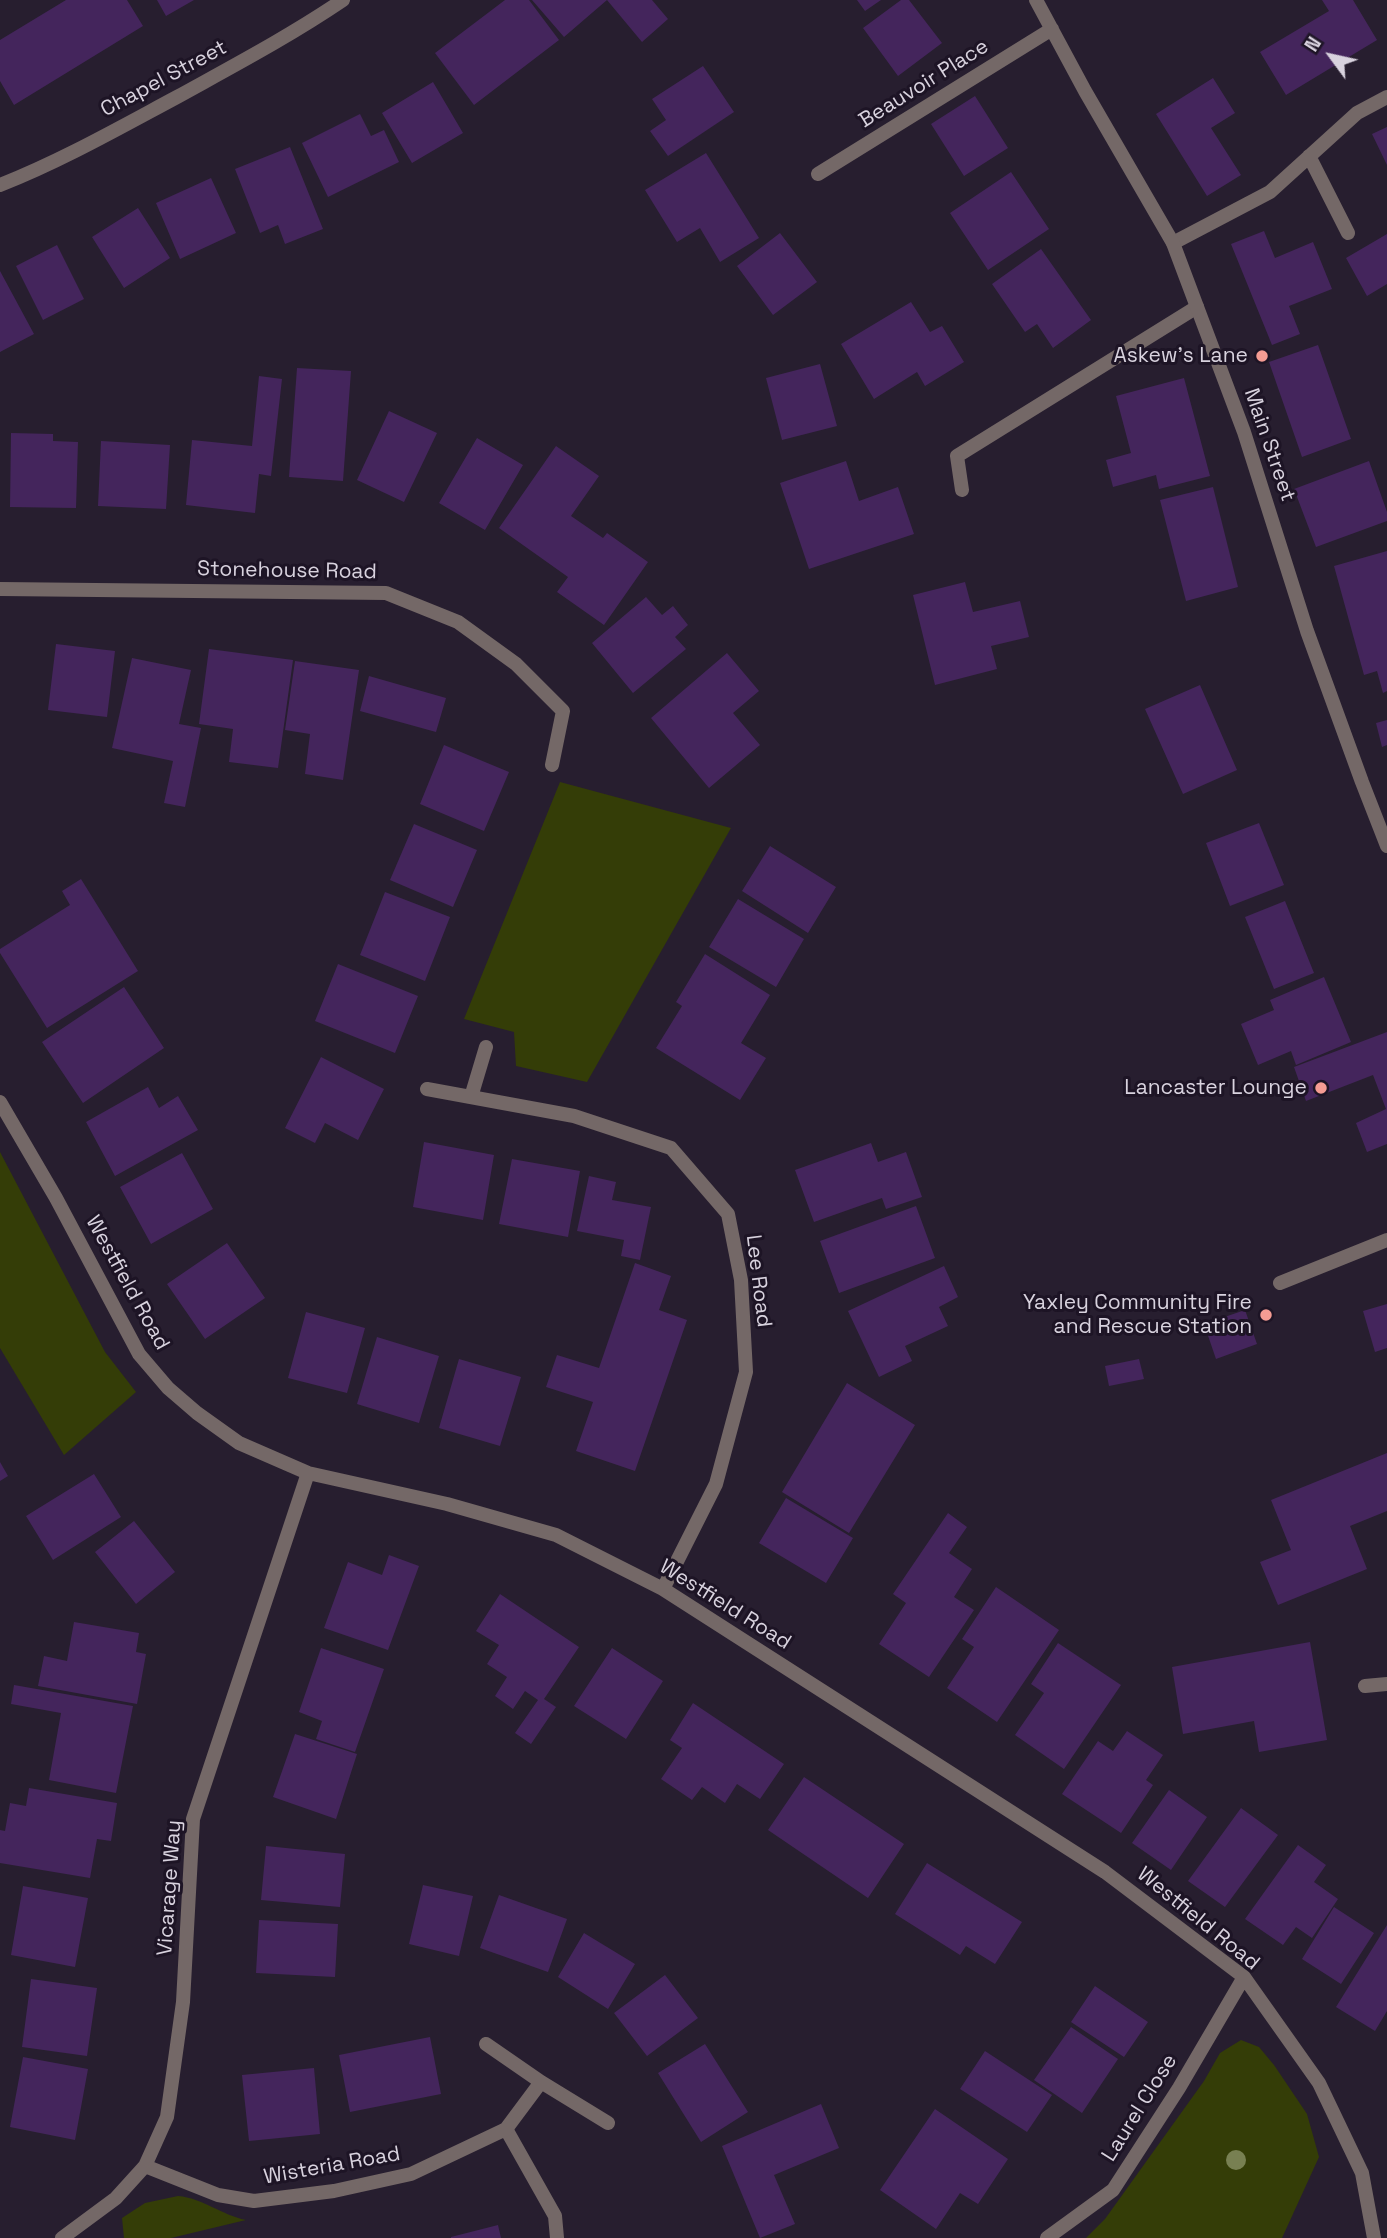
<!DOCTYPE html>
<style>
body{margin:0}
#map{position:relative;width:1387px;height:2238px;overflow:hidden;background:#271e2f;font-family:"Space Grotesk",sans-serif}
canvas{display:block}
.north{position:absolute;left:1296px;top:21px;width:70px;height:70px;-webkit-text-stroke:5px #1d1425;paint-order:stroke;rotate:303deg;font-size:19px;font-weight:700;line-height:28px;text-align:center;color:#d8d2de}
.north::after{content:'';display:block;margin:auto;width:24px;height:32px;background:#d8d2de;clip-path:polygon(50% 0,100% 100%,50% 72%,0 100%)}
</style>
<div id="map">
<canvas width="1387" height="2238"></canvas>
<div class="north">N</div>
</div>
<script>
const ctx = document.querySelector('canvas').getContext('2d');
ctx.lineJoin = 'round';
function fillPath(path, color) { ctx.fillStyle = color; ctx.fill(path, 'evenodd'); }
function stroke(path, color, width, dash) { ctx.strokeStyle = color; ctx.lineWidth = width; ctx.lineCap = dash ? 'butt' : 'round'; ctx.setLineDash(dash || []); ctx.stroke(path); }
function label(font, color, halo, rows, align = 'center') {
  ctx.font = font + ' "Space Grotesk",sans-serif'; ctx.lineWidth = 6; ctx.setLineDash([]); ctx.textBaseline = 'middle'; ctx.strokeStyle = halo; ctx.fillStyle = color; for (const [text, x, y, turn = 0] of rows) {
    ctx.save(); ctx.translate(x, y); ctx.rotate((+turn || 0) * Math.PI / 180); ctx.textAlign = isNaN(turn) ? turn : align; if (halo) ctx.strokeText(text, 0, 0); ctx.fillText(text, 0, 0); ctx.restore();
  }
}
fillPath(new Path2D(`
 M560,782L731,828L587,1082L516,1066L514,1032L464,1019Z
 M0,1152L105,1352L136,1392L64,1455L0,1348Z
 M1241,2040L1259,2047L1274,2065L1307,2114L1319,2157L1282,2238H1086L1105,2219L1204,2081L1220,2053Z
 M178,2196C203,2198 221,2215 246,2220L171,2238H124L122,2218L145,2203Z`), '#343d07');
fillPath(new Path2D(`
 M66,0H127L143,26L14,105L0,81V40Z
 M157,0H194L166,16Z
 M505,0H529L559,40L474,105L435,53Z
 M532,0H652L668,19L642,42L607,0L564,37Z
 M857,0H881L865,11Z
 M901,0H909L942,43L898,76L863,28Z
 M1322,0H1353L1377,40L1286,95L1260,52L1329,11Z
 M703,66L734,112L668,156L650,131L666,120L652,99Z
 M1213,78L1235,113L1211,128L1241,175L1207,196L1156,114Z
 M433,82L463,133L412,163L382,113Z
 M975,96L1008,148L964,176L931,124Z
 M360,114L371,136L384,130L399,162L328,197L302,143Z
 M1387,127V165L1372,134Z
 M290,147L323,229L285,244L278,225L260,233L235,169Z
 M706,153L759,238L720,262L700,228L677,242L645,190Z
 M1011,172L1049,229L988,270L950,213Z
 M211,178L236,233L180,259L156,203Z
 M138,208L170,258L124,288L92,237Z
 M1264,231L1275,258L1313,242L1332,289L1289,306L1300,334L1272,345L1231,244Z
 M780,233L817,282L773,315L737,266Z
 M1387,234V284L1367,296L1346,258Z
 M57,245L84,299L43,320L16,266Z
 M1041,249L1091,320L1053,348L1037,324L1025,332L992,284Z
 M0,271L34,334L0,352Z
 M911,302L930,332L942,326L964,362L925,386L917,372L874,399L841,344Z
 M1318,345L1351,439L1302,457L1269,362Z
 M820,364L837,426L782,440L766,378Z
 M297,368L351,371L343,481L289,477Z
 M259,376L282,379L271,476L259,474L255,513L186,505L192,440L252,446Z
 M1184,378L1210,476L1159,489L1156,475L1113,487L1106,460L1131,453L1116,396Z
 M389,411L437,433L404,502L357,480Z
 M11,433L53,434V441L78,442L76,508L10,507Z
 M477,438L523,465L485,530L439,503Z
 M101,441L170,445L166,509L98,506Z
 M556,446L599,476L571,516L603,538L607,533L648,562L604,625L557,592L568,577L499,528Z
 M846,461L859,501L898,487L914,534L809,569L780,483Z
 M1369,461L1387,512V521L1316,547L1294,489Z
 M1213,487L1238,587L1186,601L1160,500Z
 M1387,551V691L1383,693L1377,671L1364,675L1334,566Z
 M965,582L973,612L1020,601L1029,637L991,646L997,669L935,685L913,595Z
 M646,597L662,615L673,606L688,625L675,637L686,649L633,693L592,643Z
 M56,644L115,651L107,717L48,710Z
 M209,649L293,660L278,768L229,762L233,729L199,724Z
 M727,653L759,691L733,713L760,745L709,788L651,718Z
 M132,658L191,670L179,724L201,728L185,807L164,803L173,761L112,748Z
 M295,661L359,670L343,780L305,774L310,734L285,730Z
 M369,676L446,698L436,732L360,711Z
 M1200,685L1237,770L1183,794L1145,709Z
 M1387,720V745L1382,747L1376,723Z
 M444,745L509,772L484,831L420,804Z
 M1259,823L1284,885L1230,906L1206,843Z
 M414,824L477,850L453,907L390,880Z
 M770,846L836,887L808,933L742,891Z
 M81,879L138,971L47,1028L0,953V949L70,905L62,891Z
 M385,892L450,917L425,981L360,955Z
 M738,899L804,939L776,987L709,947Z
 M1285,901L1314,973L1274,989L1245,917Z
 M705,954L770,995L741,1043L766,1058L740,1100L656,1048L682,1006L676,1002Z
 M338,964L418,996L395,1053L315,1021Z
 M1324,977L1351,1042L1296,1065L1291,1051L1258,1065L1241,1024L1274,1010L1270,1000Z
 M124,987L164,1048L83,1103L42,1042Z
 M1387,1032V1144L1367,1152L1356,1123L1386,1109L1373,1075L1306,1101L1294,1067Z
 M321,1057L384,1089L358,1140L325,1123L315,1143L285,1128Z
 M148,1087L159,1108L178,1096L198,1130L115,1176L86,1122Z
 M424,1142L494,1155L483,1220L413,1207Z
 M871,1143L878,1162L906,1152L922,1197L886,1209L882,1198L814,1222L795,1170Z
 M182,1153L213,1209L151,1244L120,1187Z
 M512,1159L580,1171L568,1237L499,1224Z
 M589,1176L616,1182L612,1200L651,1207L640,1260L621,1256L624,1240L577,1231Z
 M916,1206L935,1258L839,1293L820,1241Z
 M227,1243L265,1298L205,1339L167,1284Z
 M635,1263L671,1276L659,1310L687,1320L635,1471L576,1451L593,1402L546,1387L557,1355L599,1368Z
 M944,1266L958,1297L939,1307L948,1326L905,1346L912,1361L879,1377L848,1311Z
 M1387,1304V1348L1375,1352L1363,1311Z
 M1245,1310L1257,1344L1216,1359L1204,1324Z
 M306,1312L365,1328L347,1393L288,1378Z
 M377,1337L439,1356L419,1423L357,1404Z
 M459,1359L521,1377L500,1446L439,1428Z
 M1139,1359L1144,1379L1109,1386L1105,1366Z
 M847,1383L915,1425L849,1533L782,1492Z
 M1387,1453V1511L1350,1526L1367,1569L1278,1605L1260,1562L1291,1550L1271,1500Z
 M0,1462L8,1476L0,1481Z
 M94,1474L121,1517L53,1560L26,1516Z
 M786,1498L853,1538L826,1583L759,1543Z
 M948,1513L967,1527L949,1553L972,1569L954,1597L974,1610L929,1677L879,1644L906,1603L893,1594Z
 M134,1521L175,1572L136,1604L95,1552Z
 M389,1555L419,1566L388,1650L324,1628L348,1562L382,1575Z
 M996,1587L1059,1630L997,1722L947,1688L974,1647L962,1639Z
 M500,1594L579,1647L544,1699L556,1707L531,1744L515,1733L538,1700L525,1691L513,1709L495,1696L507,1677L487,1664L499,1645L476,1631Z
 M74,1622L139,1633L136,1652L146,1654L137,1704L38,1686L44,1656L67,1661Z
 M1310,1642L1327,1740L1259,1752L1254,1721L1183,1734L1172,1667Z
 M1058,1643L1121,1685L1064,1769L1015,1735L1044,1693L1031,1684Z
 M321,1648L384,1669L355,1752L316,1739L322,1721L299,1712Z
 M612,1648L663,1681L626,1739L574,1706Z
 M14,1685L133,1706L116,1793L49,1780L61,1713L11,1704Z
 M693,1703L784,1764L760,1799L737,1784L725,1803L702,1787L692,1800L661,1779L682,1748L670,1740Z
 M1127,1731L1163,1755L1146,1780L1153,1785L1121,1833L1062,1794L1098,1741L1113,1751Z
 M295,1734L357,1754L336,1819L273,1797Z
 M804,1777L904,1844L868,1898L768,1830Z
 M29,1788L117,1803L111,1841L97,1839L90,1878L0,1863V1830L5,1831L10,1803L26,1806Z
 M1169,1790L1207,1817L1171,1870L1132,1843Z
 M1241,1808L1278,1835L1225,1907L1188,1881Z
 M1298,1845L1326,1865L1314,1882L1338,1899L1312,1938L1296,1927L1283,1945L1245,1919Z
 M266,1846L345,1854L340,1907L261,1900Z
 M927,1863L1022,1922L995,1964L966,1946L960,1955L895,1914Z
 M423,1885L473,1896L459,1956L409,1944Z
 M23,1886L88,1898L75,1967L11,1955Z
 M499,1895L567,1919L548,1972L480,1948Z
 M1334,1907L1374,1933L1341,1984L1302,1959Z
 M259,1920L338,1924L335,1977L256,1973Z
 M1387,1925V2011L1375,2031L1336,2007Z
 M584,1933L635,1964L608,2009L558,1977Z
 M665,1975L698,2018L647,2056L614,2013Z
 M31,1979L97,1988L87,2056L22,2047Z
 M1095,1986L1148,2022L1124,2057L1071,2022Z
 M1071,2027L1118,2059L1082,2113L1034,2080Z
 M430,2037L441,2094L350,2112L339,2055Z
 M705,2044L748,2112L701,2142L658,2073Z
 M985,2051L1052,2095L1027,2132L960,2089Z
 M23,2057L88,2069L75,2140L10,2127Z
 M314,2068L320,2134L249,2141L242,2075Z
 M821,2104L839,2148L774,2175L795,2224L760,2238L722,2146Z
 M935,2109L1008,2159L978,2204L960,2193L936,2229L880,2190Z
 M498,2225L501,2238H451V2237Z`), '#44255c');
stroke(new Path2D(`
 M1309,156L1348,233
 M1173,243L1270,192L1357,113L1387,97
 M962,490L957,456L1197,307
 M1280,1283L1387,1240
 M1365,1686L1387,1684
 M506,2129L555,2216L557,2238`), '#746867', 14);
stroke(new Path2D(`
 M1036,0L1085,91L1173,243L1244,432L1307,631L1362,782L1387,846
 M818,174L1052,29
 M0,185C61,161 119,128 177,97C233,66 290,36 343,0
 M0,589L386,593L458,622L516,664L563,711L552,765
 M427,1089L574,1116L671,1148L728,1214L741,1280L746,1372L716,1484L663,1589
 M471,1097L486,1047
 M0,1102L56,1198L139,1354L168,1388L197,1413L239,1443L308,1473L447,1504L556,1535L663,1589L1105,1872L1244,1977L1319,2083L1362,2173L1374,2238
 M486,2044L541,2082L608,2123
 M145,2166L218,2195L254,2201L334,2191L411,2174L506,2129L541,2082
 M62,2238L116,2198L145,2166L167,2117L183,2002L193,1819L308,1473
 M1047,2238L1113,2190L1179,2088L1244,1977`), '#746867', 14);
ctx.fillStyle = '#788052';
for (const [x, y] of [
 [1236,2160]
]) { ctx.beginPath(); ctx.arc(x, y, 10, 0, 2 * Math.PI); ctx.fill(); }
for (const [x, y, r, color] of [
 [1262,356,7,"#f59c93"],
 [1321,1088,7,"#f59c93"],
 [1266,1315,7,"#f59c93"]
]) { const dot = new Path2D(); dot.arc(x, y, r, 0, 2 * Math.PI); ctx.fillStyle = color; ctx.fill(dot); stroke(dot, '#1d1425', 2.5); }
label('21px', '#d8d2de', '#1d1425', [
 ["Chapel Street",164,79,-28],
 ["Beauvoir Place",924,84,-32],
 ["Main Street",1269,445,71],
 ["Stonehouse Road",287,571,1],
 ["Lee Road",758,1281,83],
 ["Westfield Road",127,1283,61],
 ["Westfield Road",725,1605,32],
 ["Vicarage Way",170,1888,-86],
 ["Westfield Road",1198,1919,39],
 ["Laurel Close",1140,2108,-58],
 ["Wisteria Road",332,2166,-10]
]);
label('21px', '#d8d2de', '#1d1425', [
 ["Askew's Lane",1248,356],
 ["Lancaster Lounge",1307,1088],
 ["Yaxley Community Fire",1252,1303],
 ["and Rescue Station",1252,1327]
], 'right');
</script>
